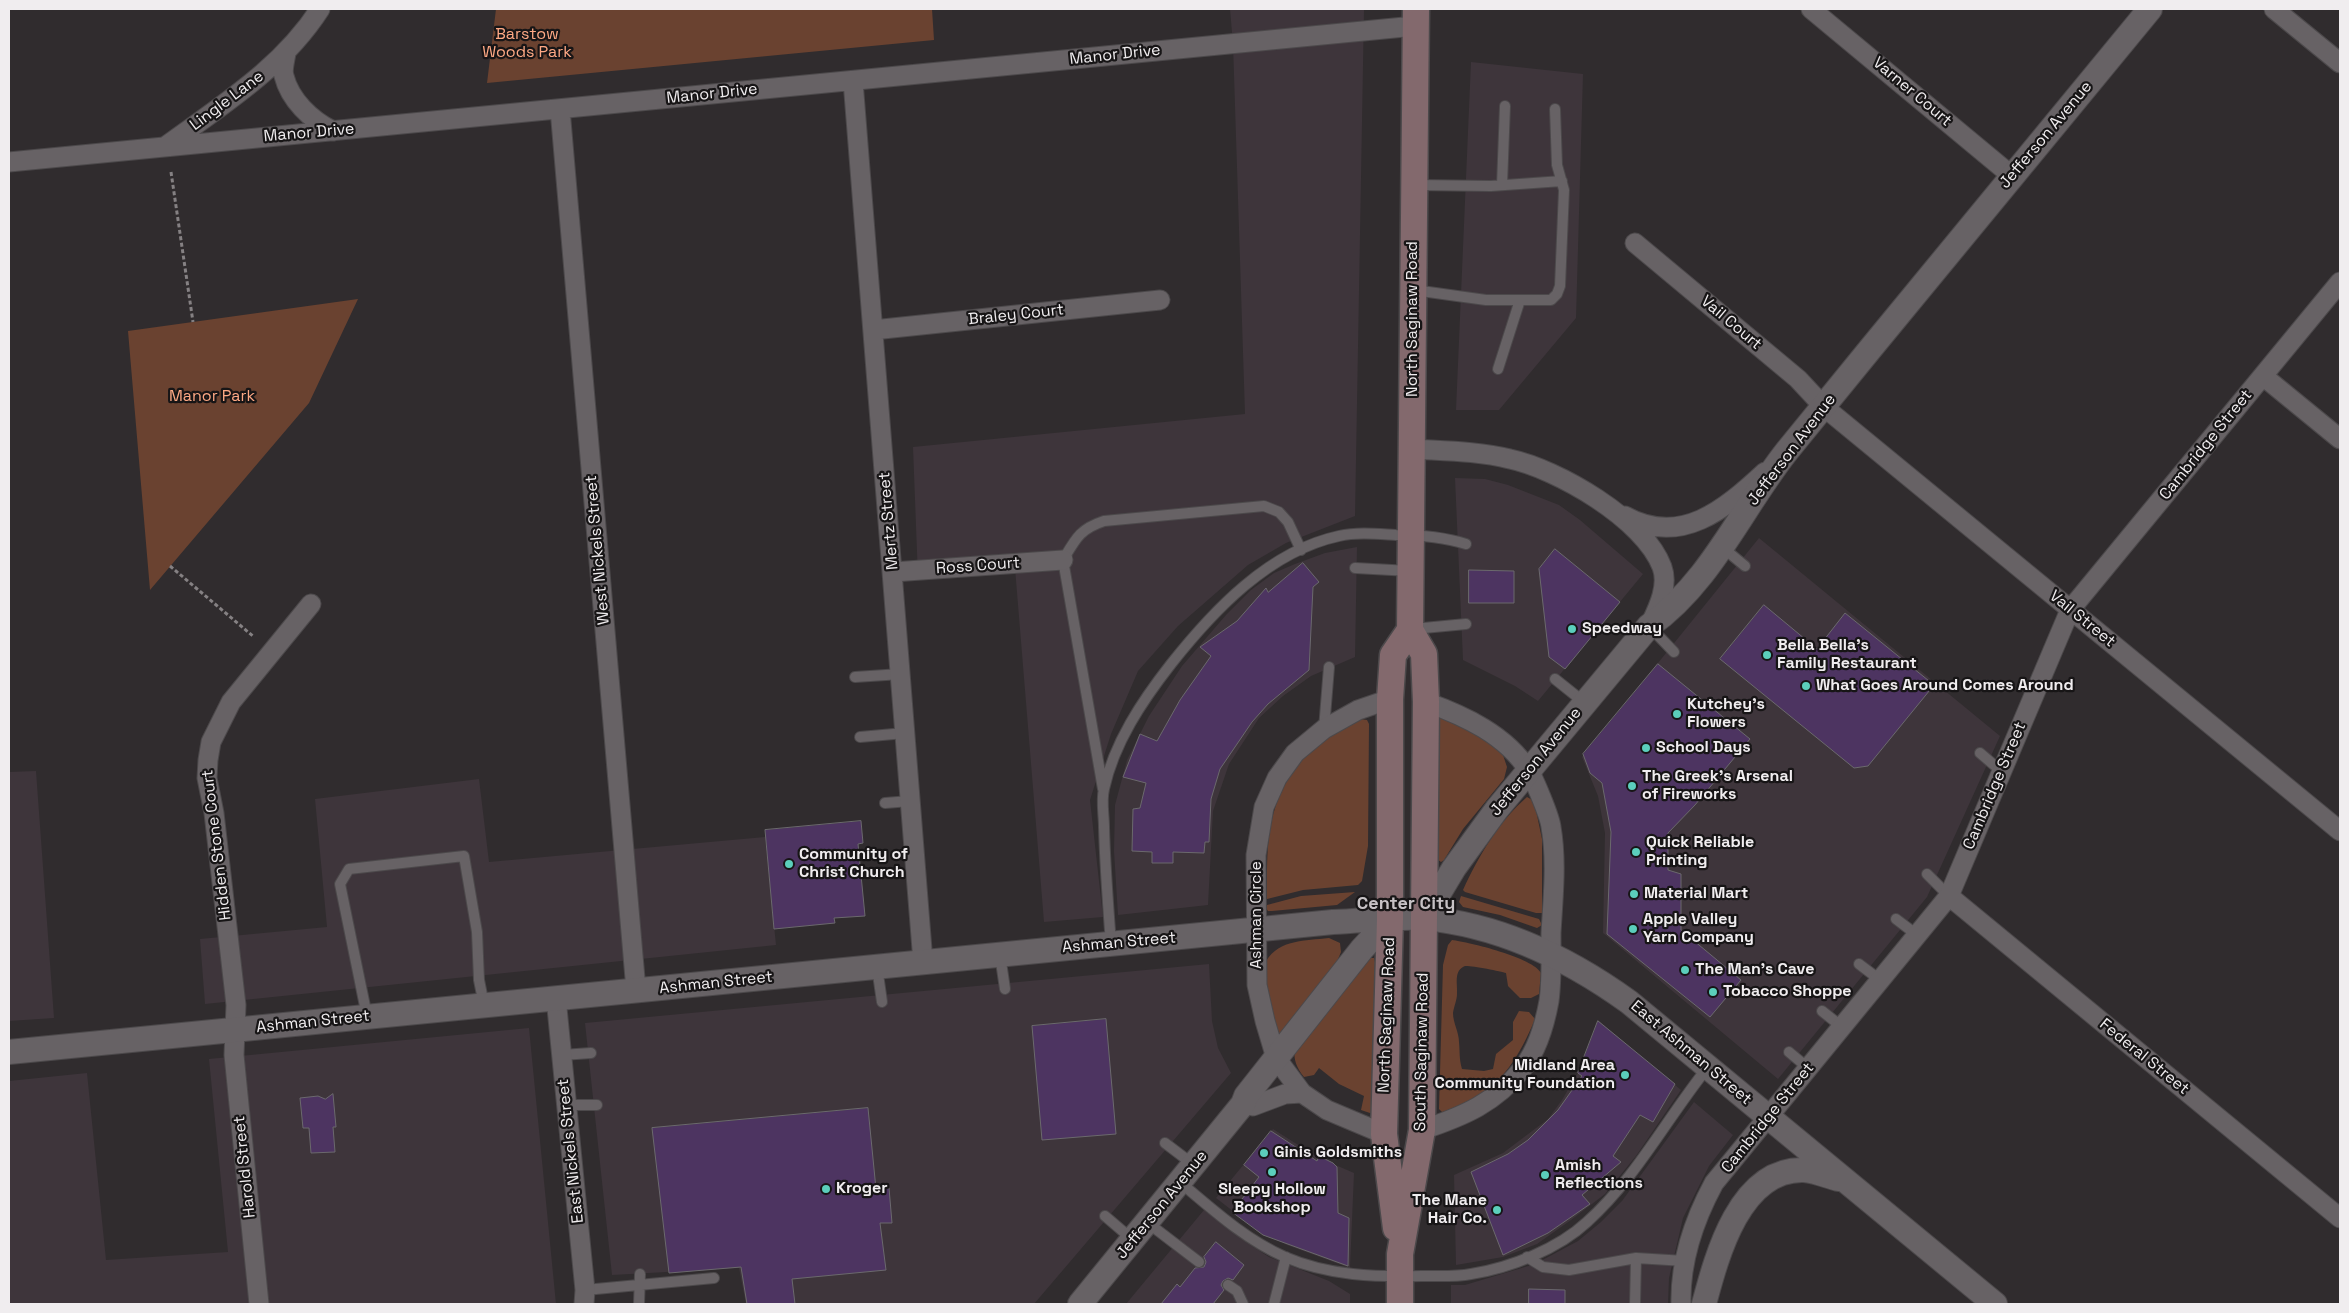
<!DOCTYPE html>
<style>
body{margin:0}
#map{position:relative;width:2349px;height:1313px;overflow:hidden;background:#302c2e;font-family:"Space Grotesk",sans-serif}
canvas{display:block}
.frame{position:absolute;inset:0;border:10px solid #f0edef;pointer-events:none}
</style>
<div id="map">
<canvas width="2349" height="1313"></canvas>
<div class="frame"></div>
</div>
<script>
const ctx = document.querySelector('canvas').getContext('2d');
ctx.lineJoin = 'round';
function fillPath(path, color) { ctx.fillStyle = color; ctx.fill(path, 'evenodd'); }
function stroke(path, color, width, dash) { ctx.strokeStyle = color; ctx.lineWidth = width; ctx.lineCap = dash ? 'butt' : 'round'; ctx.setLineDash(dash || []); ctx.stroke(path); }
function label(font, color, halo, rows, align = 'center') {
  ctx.font = font + ' "Space Grotesk",sans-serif'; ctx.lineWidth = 4.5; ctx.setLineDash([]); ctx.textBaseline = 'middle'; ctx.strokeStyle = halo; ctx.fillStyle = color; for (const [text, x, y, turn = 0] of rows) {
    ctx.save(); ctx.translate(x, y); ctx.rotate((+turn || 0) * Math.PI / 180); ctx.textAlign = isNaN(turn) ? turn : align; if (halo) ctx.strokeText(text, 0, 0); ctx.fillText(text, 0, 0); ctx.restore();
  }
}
fillPath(new Path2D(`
 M1230,9H1364L1355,516L1286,543L1248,565L1178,626L1138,671L1111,734L1090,800L1103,917L1044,922L1015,568L918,578L913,447L1245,414L1233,44Z
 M1471,62L1583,74L1576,318L1499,410H1456Z
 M1455,478L1485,479L1508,485L1559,505L1580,520L1643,574L1538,701L1515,686L1463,660Z
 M1759,538L2000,736L1927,897L1778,1079L1603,933L1605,833L1598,796L1582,757Z
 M1357,547L1355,657L1311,676L1283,696L1259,718L1229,764L1213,811L1208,905L1118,915L1114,851L1115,805L1127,760L1149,716L1182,666L1226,615L1251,590L1274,573L1295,564L1325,553Z
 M36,771L54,1018L9,1021V772Z
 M479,779L489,862L765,837L776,945L205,1004L200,939L327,927L315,799Z
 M1209,964L1212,1021L1218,1048L1231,1073L1034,1304H746L739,1268L612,1275L585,1023Z
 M1598,1020L1681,1090L1636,1156L1605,1194L1571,1220L1537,1244L1503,1257L1456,1265L1454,1175L1503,1153L1548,1119L1562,1100L1579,1071Z
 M529,1028L556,1304H9V1081L87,1073L106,1260L228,1252L209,1059Z
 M1694,1102L1733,1135L1709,1166L1683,1218L1669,1278L1668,1304H1451V1285H1465L1535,1264L1578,1241L1601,1222L1622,1201Z
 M1273,1129L1317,1157L1354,1173L1350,1268L1287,1245L1256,1229L1216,1198Z
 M1204,1210L1246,1242L1269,1257L1329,1281L1350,1294V1304H1126Z`), '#3e353b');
fillPath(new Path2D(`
 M496,9H932L934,40L487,83Z
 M358,299L309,403L150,590L128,331Z
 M1438,717H1444L1485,737L1503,755L1507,767L1504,779L1463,829L1444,860L1441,862L1434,857Z
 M1360,719L1367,720L1369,724L1368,846L1362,881L1358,885L1303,890L1267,899C1267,848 1265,810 1296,767C1304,756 1314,744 1325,736C1336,729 1349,724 1360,719Z
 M1527,797L1534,801L1542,839V913H1536L1465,892L1463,890C1478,857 1499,821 1527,797Z
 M1355,892L1337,905L1272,911H1268L1266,908L1267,905L1301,896Z
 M1461,896L1539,919L1542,925L1537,928L1500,915L1463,907L1459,902Z
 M1329,938L1340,943L1341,952L1336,964L1278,1037L1275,1033L1266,984V961C1280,939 1305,941 1329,938Z
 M1452,940C1469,942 1534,958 1541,973L1539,994L1531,998H1520L1508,986L1506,973C1501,971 1468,965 1465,966C1453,971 1458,984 1457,994C1457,1000 1454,1006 1453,1013C1453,1023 1459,1032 1459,1042C1460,1053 1459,1058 1462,1069L1484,1071L1493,1069L1496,1054L1513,1040V1022L1519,1011L1529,1012L1535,1019C1520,1055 1502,1086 1465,1103C1458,1107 1451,1111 1443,1113L1439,1109L1443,965L1448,945Z
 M1366,958H1374L1375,962L1373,1114L1361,1110L1364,1096L1339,1084L1319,1068L1314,1075L1304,1077C1297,1068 1293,1060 1295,1049Z`), '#6a4230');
const building = new Path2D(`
 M1555,549L1620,602L1565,669L1549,657L1539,569Z
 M1303,563L1319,582L1313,587L1309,670L1268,704L1252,722L1220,769L1211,799L1209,842H1205L1204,853L1173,852V863H1152V852L1132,851L1133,809L1140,808L1146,783L1123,777L1140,734L1157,741L1180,700L1211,656L1200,647L1237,621L1266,588L1268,592Z
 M1469,570L1514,571V603H1469Z
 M1764,605L1817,649L1845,613L1934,685L1868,766L1854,768L1720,659Z
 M1658,664L1750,739L1695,805L1668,833V870L1681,874V930L1741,980L1710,1017L1607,934L1611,832L1602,783L1590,773L1583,754Z
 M861,821L863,843L858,844L865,916L834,918L835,923L774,929L765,830Z
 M1106,1019L1116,1134L1042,1140L1032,1026Z
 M1598,1021L1675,1084L1653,1122L1640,1115L1613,1156L1621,1162L1582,1195L1590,1204L1548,1233L1503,1255L1471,1172L1508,1154L1528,1140L1558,1110L1582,1076L1578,1073Z
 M333,1094L336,1127H333L335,1152L311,1153L309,1128H303L300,1098L318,1096L325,1099Z
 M868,1108L876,1189L889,1188L892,1223H880L886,1270L792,1279L795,1304H747L741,1267L669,1273L652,1128Z
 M1271,1131L1317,1161L1319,1156L1333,1163L1337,1167L1338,1213L1349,1218L1348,1266L1263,1235L1232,1212L1259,1177L1244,1165Z
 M1216,1242L1244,1265L1233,1280L1228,1278L1223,1281L1221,1285L1224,1290L1213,1304H1161L1177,1284L1180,1287L1195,1268L1204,1267L1206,1262L1204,1257Z
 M1529,1289L1565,1290V1304H1529Z`);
fillPath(building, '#4d3461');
stroke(building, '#6b696d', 1);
const service = new Path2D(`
 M1415,185L1491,186L1562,181
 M1502,185L1505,106
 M1414,290L1486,300H1551L1557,294L1560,286L1564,190L1557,165L1555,109
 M1498,369L1520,300
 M1722,547L1745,566
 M1355,568L1410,571
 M1649,626L1674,652
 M1413,629L1466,624
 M855,677L901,674
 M1555,679L1585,703
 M1324,729L1329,667
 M860,737L905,733
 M1980,753L2001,771
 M1103,789L1063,560C1076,538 1080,529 1104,521L1264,506L1279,512L1288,522L1301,550
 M885,803L910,801
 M1927,874L1949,896
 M1896,919L1917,935
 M1111,944C1108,905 1105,866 1104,827C1104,815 1101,801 1104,789C1114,743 1142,701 1171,664C1213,611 1269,551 1339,536C1358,532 1377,534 1396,535C1419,535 1444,537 1466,544
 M1000,955L1005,989
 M1859,964L1880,980
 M877,967L882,1002
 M1822,1011L1842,1027
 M367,1016L340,884L349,869L464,856L477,932L479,980L484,1005
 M1789,1052L1808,1068
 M562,1055L591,1053
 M568,1105H597
 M1165,1143L1194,1165
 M1181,1183C1213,1210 1246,1240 1285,1257C1329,1276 1376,1277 1422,1276C1438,1276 1455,1277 1471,1274C1510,1268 1558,1249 1587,1222C1636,1178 1667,1118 1708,1067
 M1105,1216L1133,1240
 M1148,1223L1199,1262
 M1527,1257L1543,1267L1569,1270L1636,1258
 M1228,1285L1237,1291L1243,1304
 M585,1290L714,1278
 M639,1304L640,1274
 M1274,1304L1286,1257
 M1635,1304L1636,1258L1685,1261`);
const minor = new Path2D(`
 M1811,9L2012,176
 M2274,9L2340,63
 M286,53C285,60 282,70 284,76C290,100 311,120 333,131
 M853,81L923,962
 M560,109L636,990
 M166,146C222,105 282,68 320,9
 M9,162L1415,26
 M1635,243L1798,379L1824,407L2340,831
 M873,330L1160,300
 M2263,376L2340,439
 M1412,449C1445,451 1478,451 1510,459C1557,469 1644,519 1662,567C1669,586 1658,608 1650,625
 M1625,516C1681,547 1725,509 1765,472
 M893,572L1063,560
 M1949,896L2340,1218
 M556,998L585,1290L584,1304
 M1243,1104L1253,1106L1285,1094L1302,1093
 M1422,1130C1464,1116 1495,1103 1523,1068C1537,1050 1545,1023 1549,1001C1552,979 1551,955 1551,933C1553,898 1557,861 1551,827C1550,817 1534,779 1529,771C1506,735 1465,716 1426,702
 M1384,1134L1327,1110L1302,1093L1276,1058L1265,1021L1257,985L1256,855L1264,807L1277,778L1295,753L1324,729L1358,710L1390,699
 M259,1304L234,1055L236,1005L214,813L207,778L208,760L211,742L231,702L311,604
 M1681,1304C1680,1262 1694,1220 1714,1183L1949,896L2070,610L2340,282`);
const tertiary = new Path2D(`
 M1424,918L1454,868L1497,809L1649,626C1711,582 1741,509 1787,451C1907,303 2029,157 2150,9
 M9,1052L1333,922C1363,921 1395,916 1424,918C1501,925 1568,958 1629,1002L1995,1304
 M1080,1304L1243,1104L1246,1096L1362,949L1390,919
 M1704,1304C1717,1255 1740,1168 1804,1170C1816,1171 1827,1176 1838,1179`);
const secondary = new Path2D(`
 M1396,1228L1384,1134L1390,919V699L1393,655L1410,630
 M1400,1304V1254L1422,1130L1426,702L1424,654L1410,630L1416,9`);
stroke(service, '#4c494b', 12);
stroke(minor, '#4c494b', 21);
stroke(tertiary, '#4c494b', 26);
stroke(secondary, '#4c494b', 29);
stroke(new Path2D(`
 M171,172L193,322
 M170,566L254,637`), '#858183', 3, [4, 2.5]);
stroke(service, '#676265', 10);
stroke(minor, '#676265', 19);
stroke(tertiary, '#676265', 24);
stroke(secondary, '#83696d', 26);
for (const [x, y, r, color] of [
 [1572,629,5,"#5bcebc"],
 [1767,655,5,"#5bcebc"],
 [1806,686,5,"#5bcebc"],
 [1677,714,5,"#5bcebc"],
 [1646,748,5,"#5bcebc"],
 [1632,786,5,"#5bcebc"],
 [1636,852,5,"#5bcebc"],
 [789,864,5,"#5bcebc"],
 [1634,894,5,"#5bcebc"],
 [1633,929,5,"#5bcebc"],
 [1685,970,5,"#5bcebc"],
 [1713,992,5,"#5bcebc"],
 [1625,1075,5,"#5bcebc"],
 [1264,1153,5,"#5bcebc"],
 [1272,1172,5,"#5bcebc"],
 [1545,1175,5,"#5bcebc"],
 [826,1189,5,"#5bcebc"],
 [1497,1210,5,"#5bcebc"]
]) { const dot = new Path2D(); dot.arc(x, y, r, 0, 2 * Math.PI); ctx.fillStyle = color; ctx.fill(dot); stroke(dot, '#171516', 2); }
label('16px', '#fea985', '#171516', [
 ["Barstow",527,35],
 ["Woods Park",527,53],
 ["Manor Park",212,397]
]);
label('16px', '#f0edef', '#171516', [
 ["Manor Drive",1115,55,-6],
 ["Varner Court",1912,92,40],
 ["Manor Drive",712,94,-6],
 ["Lingle Lane",227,101,-37],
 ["Manor Drive",309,133,-5],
 ["Jefferson Avenue",2046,135,-50],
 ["Braley Court",1016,315,-6],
 ["North Saginaw Road",1413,319,-90],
 ["Vail Court",1731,323,40],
 ["Cambridge Street",2206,445,-51],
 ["Jefferson Avenue",1792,450,-53],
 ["Mertz Street",889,521,-95],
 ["West Nickels Street",598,550,-95],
 ["Ross Court",978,566,-4],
 ["Vail Street",2082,619,39],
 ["Jefferson Avenue",1536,762,-51],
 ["Cambridge Street",1995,786,-67],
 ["Hidden Stone Court",217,845,-97],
 ["Ashman Circle",1257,915,-90],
 ["Ashman Street",1119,943,-5],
 ["Ashman Street",716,983,-6],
 ["North Saginaw Road",1387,1015,-88],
 ["Ashman Street",313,1022,-6],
 ["South Saginaw Road",1422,1052,-89],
 ["East Ashman Street",1691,1053,40],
 ["Federal Street",2144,1057,39],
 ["Cambridge Street",1768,1118,-51],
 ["East Nickels Street",571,1151,-96],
 ["Harold Street",245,1167,-96],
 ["Jefferson Avenue",1162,1205,-51]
]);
label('bold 16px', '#f0edef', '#171516', [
 ["Speedway",1582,629],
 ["Bella Bella's",1777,646],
 ["Family Restaurant",1777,664],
 ["What Goes Around Comes Around",1816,686],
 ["Kutchey's",1687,705],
 ["Flowers",1687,723],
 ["School Days",1656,748],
 ["The Greek's Arsenal",1642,777],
 ["of Fireworks",1642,795],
 ["Quick Reliable",1646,843],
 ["Printing",1646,861],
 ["Community of",799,855],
 ["Christ Church",799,873],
 ["Material Mart",1644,894],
 ["Apple Valley",1643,920],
 ["Yarn Company",1643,938],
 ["The Man's Cave",1695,970],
 ["Tobacco Shoppe",1723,992],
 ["Midland Area",1615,1066,"right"],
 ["Community Foundation",1615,1084,"right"],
 ["Ginis Goldsmiths",1274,1153],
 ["Amish",1555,1166],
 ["Reflections",1555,1184],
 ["Kroger",836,1189],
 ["Sleepy Hollow",1272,1190,"center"],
 ["Bookshop",1272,1208,"center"],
 ["The Mane",1487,1201,"right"],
 ["Hair Co.",1487,1219,"right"]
], 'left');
label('bold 18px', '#c7c2c5', '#171516', [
 ["Center City",1406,904]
]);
</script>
